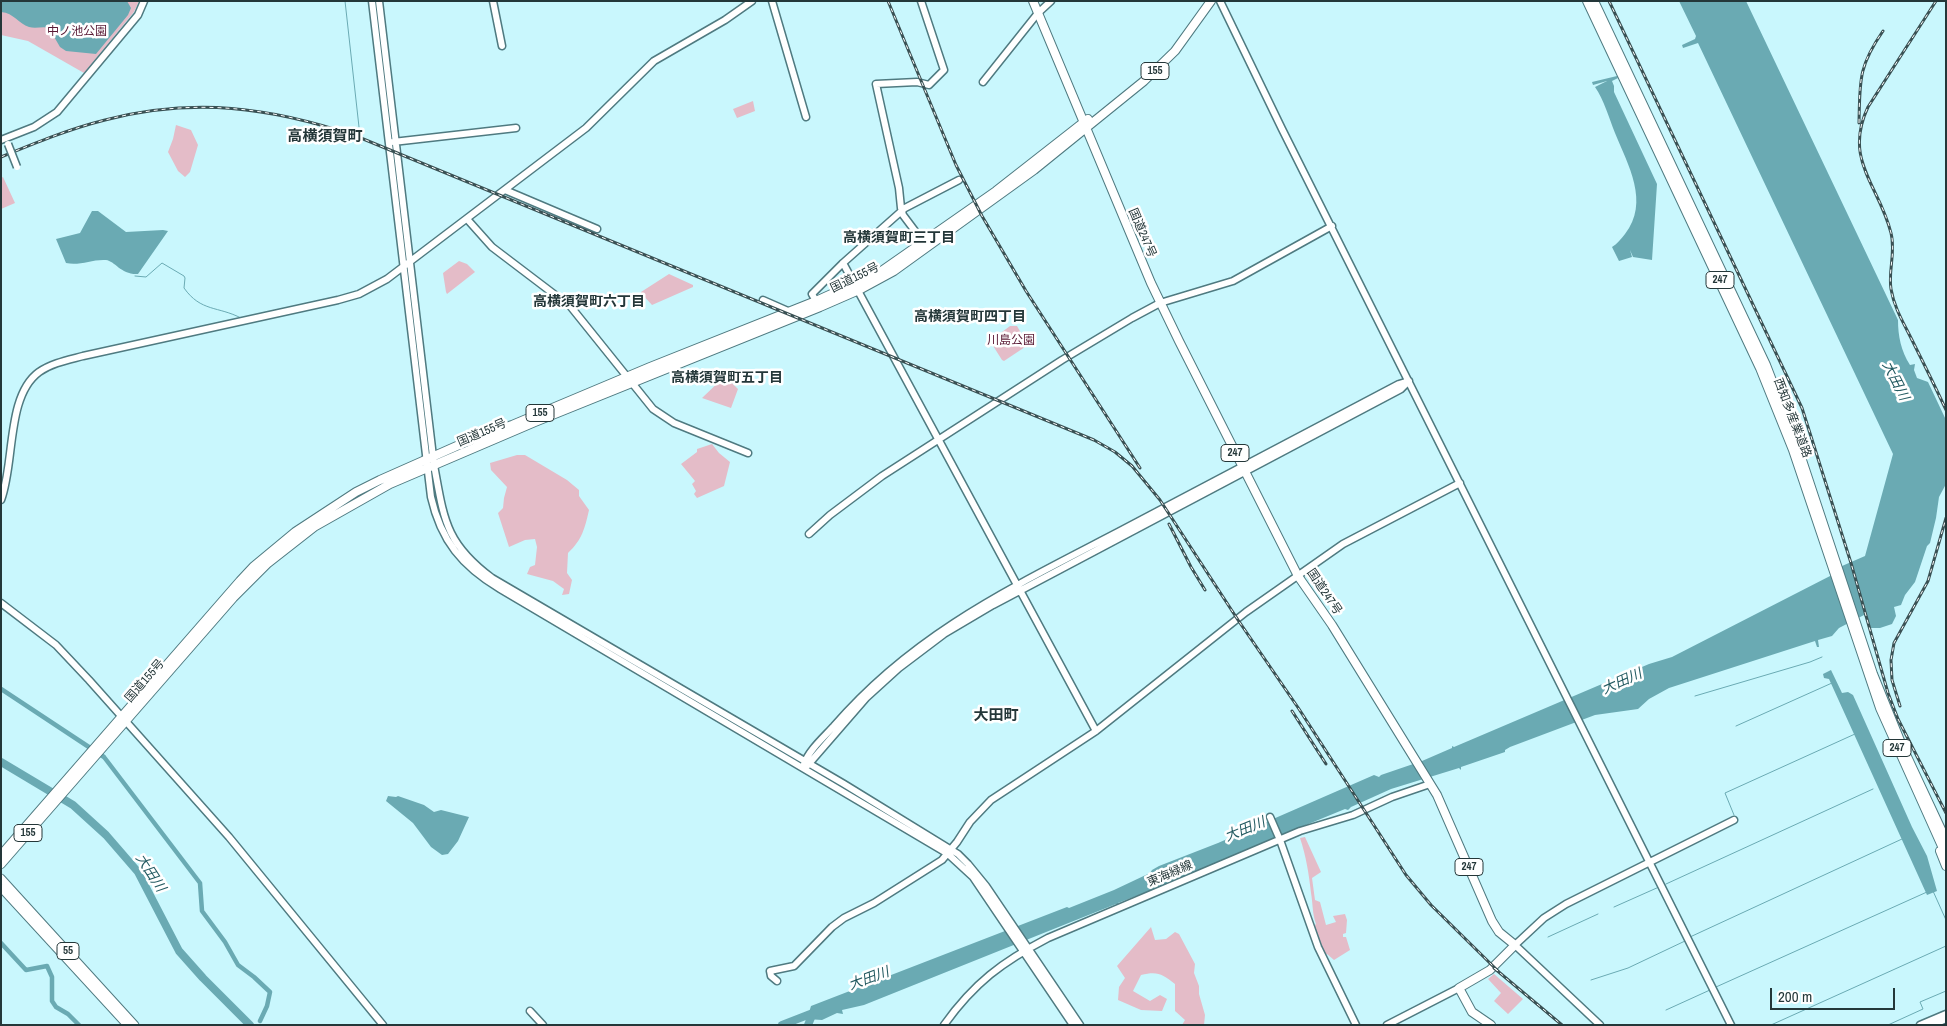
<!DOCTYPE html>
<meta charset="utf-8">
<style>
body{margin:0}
#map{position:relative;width:1947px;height:1026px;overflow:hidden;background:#c9f7fd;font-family:"Archivo Narrow",sans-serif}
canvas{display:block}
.frame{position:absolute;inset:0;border:2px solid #243739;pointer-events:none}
.scale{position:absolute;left:1770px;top:988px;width:125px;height:22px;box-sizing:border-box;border:2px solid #243739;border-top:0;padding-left:6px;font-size:15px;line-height:18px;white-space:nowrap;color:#243739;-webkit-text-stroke:4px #fff;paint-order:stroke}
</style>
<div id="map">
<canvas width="1947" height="1026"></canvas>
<div class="frame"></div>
<div class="scale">200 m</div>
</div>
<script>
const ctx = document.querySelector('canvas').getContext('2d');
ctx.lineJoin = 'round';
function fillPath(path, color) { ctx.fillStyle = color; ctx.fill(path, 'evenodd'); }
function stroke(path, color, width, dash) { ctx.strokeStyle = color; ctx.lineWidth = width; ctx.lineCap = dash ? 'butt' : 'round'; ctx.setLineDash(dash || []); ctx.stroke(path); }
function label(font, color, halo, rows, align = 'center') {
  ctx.font = font + ' "Archivo Narrow","Noto Sans JP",sans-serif'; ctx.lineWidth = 5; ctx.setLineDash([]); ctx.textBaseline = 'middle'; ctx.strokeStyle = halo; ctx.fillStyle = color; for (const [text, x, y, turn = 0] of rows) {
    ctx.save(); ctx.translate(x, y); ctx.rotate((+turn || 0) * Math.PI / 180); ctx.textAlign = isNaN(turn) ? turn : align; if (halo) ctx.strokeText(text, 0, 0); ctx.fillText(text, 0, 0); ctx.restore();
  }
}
fillPath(new Path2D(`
 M1,1H139L134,12L84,73L28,41L1,35Z
 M753,101L755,111L737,118L733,109Z
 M176,125L191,130L198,145L190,172L185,177L178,171L168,152L173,139Z
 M3,177L15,203L1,209V178Z
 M459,261L467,264L475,272L447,294L446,292L443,273Z
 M669,274L693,285V287L652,305L641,293V292Z
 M1010,326H1017L1028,345L1004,361L1002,360L990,341Z
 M725,376L738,389L731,408L702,398Z
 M712,444L719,453L730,462L724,486L697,498L694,494L696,491L692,484L695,481L681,464L697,452V449Z
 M517,455H525L567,480L579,490V496L589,510C585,528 582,540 568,553L567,573L572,580L569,594L562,595L564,589L553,581L527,574L530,567L535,565L537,547L535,539L525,540L509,547L498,513L503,508L504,498L507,487L491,470L490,463Z
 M1305,837L1321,872L1312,878L1315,900L1320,902L1326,925L1336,922L1333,916L1345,914L1347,920L1346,933L1343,934V937H1346L1350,950L1334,960L1327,954L1323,955L1313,927L1316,924C1312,913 1313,904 1311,893C1309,874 1306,856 1300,838Z
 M1151,927L1155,940L1166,939L1175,932L1179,934L1195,964L1194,973L1199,986V994L1205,1015L1204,1025H1182L1185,1020L1175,1011V984C1162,974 1158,971 1141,975L1133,991L1150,1001L1160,995L1167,999L1162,1011L1141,1010L1118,1000L1119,987L1125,978L1117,966Z
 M1494,974L1523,999L1508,1014L1494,1001L1501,993L1488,979Z`), '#e4bcc8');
fillPath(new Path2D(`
 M1,1H127L131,8L128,15L96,54L66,51L60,47L49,28C43,26 36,29 29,27C19,24 14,13 1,12Z
 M1679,1H1746L1898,320C1898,336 1901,351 1910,365L1915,364L1914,370L1917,378L1928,382L1946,420V484L1939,497L1936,518L1930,543L1927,546L1915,582L1905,595L1901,605L1894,607L1896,616L1892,624L1880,628H1871L1864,615L1839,628L1832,636L1818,640L1819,647H1817L1815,641L1669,688L1649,699L1638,709L1595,715L1510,747L1505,750V752L1461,767V770L1459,768L1391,789L1351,807L1348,810L1345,809L1289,832V833H1287L1188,876L1118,903V905L1116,904L864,1005L842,1010L843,1014L837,1013L822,1020L807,1019L811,1006L1067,907L1069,908L1114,890L1150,873L1152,870L1159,866L1218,843L1374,775L1379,777L1381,775L1422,761L1452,748V746L1454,747L1649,664L1672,657L1832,575L1842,566L1865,556L1893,454L1698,43L1683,48L1682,45L1695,39L1696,36Z
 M1617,76L1618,78L1612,81L1614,86V92L1657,184L1652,260L1633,257L1630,250L1632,257L1619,261L1612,247C1617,244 1621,239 1625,234C1650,202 1628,165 1615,133C1609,118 1604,100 1595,87L1607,81L1593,85L1592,82Z
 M92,211H98L126,232L163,230L168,231L138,274C121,275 115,261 106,260C92,259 80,266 66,263L56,239L80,233Z
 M1831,670L1842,693L1848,692L1853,695L1912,827L1927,856L1937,891L1927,895L1829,679L1824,678L1823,674Z
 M388,796L396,797L398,796L424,805L434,812L441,810L469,817L458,841L448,854L442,855L431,847L413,823L386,801Z`), '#6aaab3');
stroke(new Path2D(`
 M345,1L359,127
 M135,276L146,277L162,263L184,276L185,278L184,288C201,312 218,306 241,318
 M1695,696L1810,662L1822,657
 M1736,726L1832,683
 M1734,815L1725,793L1855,734
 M1666,884L1873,789
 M1933,891L1946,920
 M1614,907L1659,887
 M1548,937L1598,914
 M1690,937L1902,839
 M1591,980L1628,968L1685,941
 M1716,987L1927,892
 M1666,1010L1710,990
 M1771,1025L1946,946
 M1888,1025L1923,1009L1920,1002L1946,991`), '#6aaab3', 1);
stroke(new Path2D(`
 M1,689L104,757L200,883L202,911L225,942L238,965L254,977L270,992L267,1006L260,1021
 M1,943L26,970L47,966L52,977V1001L56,1007L68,1014L79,1025`), '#6aaab3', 4.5);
stroke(new Path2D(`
 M1,762L73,805L106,835L138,872L179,951L203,978L250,1025
 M782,1025L818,1011
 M808,1025L813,1013`), '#6aaab3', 8);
const secondary = new Path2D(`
 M372,1L431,497C441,541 462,566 500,589L948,854L973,877L1073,1025
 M379,1L434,465C444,519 445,543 492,578L844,784L958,854L968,864L986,886L1080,1025
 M493,1L502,46
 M772,1L806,117
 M921,1L944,70L929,85L917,82L876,84L899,188L901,208L903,215L924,243
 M1220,1L1282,129L1731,1025
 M983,82L1038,13L1051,1
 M1,140L34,127L57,112L138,15L144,1
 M393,142L516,128
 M505,190L597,229
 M467,219L492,247L571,307L653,409L674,423L748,453
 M843,263L1096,731
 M763,300L788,311
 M816,301L812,294L843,263L905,208L959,180
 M1,500C15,463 6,396 39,372C52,363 68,360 83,356L338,300L359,294L387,279L586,128L654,61L725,20L752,1
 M809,534L830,515L882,476L1062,360L1132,318L1160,303L1233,281L1332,226
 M1,603L56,645L89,680L229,837L383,1025
 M804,764C809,750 824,737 834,726C915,632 1015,586 1122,530C1214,481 1307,433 1399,384L1409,381
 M807,766L866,698L899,668L944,634L993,605L1401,389L1408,382
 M1270,817L1280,840L1318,947L1356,1025
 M777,981L771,976L770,971L794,966L832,927L844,918L874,903L942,860L957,842L970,822L991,800L1096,731L1246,612L1343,544L1460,483
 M530,1011L543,1025
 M944,1025C974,983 1002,962 1048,938L1300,831L1353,815L1392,797L1430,784
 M1387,1025L1459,988
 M1600,1025L1515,945L1544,918L1566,904L1734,820
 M1920,1025L1946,1014
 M1933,1025L1946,1019`);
const primary = new Path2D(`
 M1,878L135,1025
 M1,888L127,1025`);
const highway = new Path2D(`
 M1033,1L1151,283L1179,341L1298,576L1332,625L1437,795L1492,921L1499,932L1515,945L1490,970L1459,988L1472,1012L1491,1025
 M1587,1L1760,368L1793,450L1880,708L1946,855
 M1594,1L1766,365L1798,448L1873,674L1903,748L1946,840
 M1940,851L1946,866
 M1,855L240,581L254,566L295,532L356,492L380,480L459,445L512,425L650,367L816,301L880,272L996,191L1088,119
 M1,864L233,598L268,563L314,527L390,484L535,422L820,307L859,290L894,271L1034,170L1144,81L1175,51L1211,1`);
stroke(secondary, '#4f7a80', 9);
stroke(primary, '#4f7a80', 9);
stroke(highway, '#4f7a80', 10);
stroke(secondary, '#fff', 6);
stroke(primary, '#fff', 7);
stroke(highway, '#fff', 8);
const rail = new Path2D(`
 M888,1L956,165L982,216L1026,291L1140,468
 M1609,1L1802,408L1851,563L1888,693L1898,719L1946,813
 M1936,1L1868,107C1843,160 1879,185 1891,233C1896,252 1888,270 1891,289C1894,307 1903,322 1911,338C1923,362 1935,386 1946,410
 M1859,123C1860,81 1858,67 1883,31
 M1,157C35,143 69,129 105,120C194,97 270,107 356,136L1094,440L1115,452L1132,466L1160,500L1238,620L1299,709L1406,875L1431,905L1499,972
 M1169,524L1191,567L1205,590
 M1900,706L1892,680L1891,660L1894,643L1928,581L1946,518
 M1292,711L1326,764
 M1494,968L1562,1025`);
stroke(rail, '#3a5154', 3);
stroke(rail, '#fff', 1, [4]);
const secondaryBridge = new Path2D(`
 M8,144L17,167`);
stroke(secondaryBridge, '#4f7a80', 9, []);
stroke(secondaryBridge, '#fff', 6);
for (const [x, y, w] of [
 [1155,71,28],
 [1720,280,28],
 [540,413,28],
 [1235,453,28],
 [1897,748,28],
 [28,833,28],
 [1469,867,28],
 [68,951,22]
]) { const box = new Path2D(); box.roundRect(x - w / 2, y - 8.5, w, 17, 4); ctx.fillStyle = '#fff'; ctx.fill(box); stroke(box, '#243739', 1); }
label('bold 11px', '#243739', null, [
 ["155",1155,71],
 ["247",1720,280],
 ["155",540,413],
 ["247",1235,453],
 ["247",1897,748],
 ["155",28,833],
 ["247",1469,867],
 ["55",68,951]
]);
label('12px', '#591a35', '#fff', [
 ["中ノ池公園",77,32],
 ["川島公園",1011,341]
]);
label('12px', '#243739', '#fff', [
 ["国道247号",1142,233,67],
 ["国道155号",855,278,-26],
 ["西知多産業道路",1792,418,69],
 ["国道155号",482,433,-23],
 ["国道247号",1324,592,56],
 ["国道155号",145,681,-49],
 ["東海緑線",1170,874,-23]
]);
label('bold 14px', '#243739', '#fff', [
 ["高横須賀町三丁目",899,238],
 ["高横須賀町六丁目",589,302],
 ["高横須賀町四丁目",970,317],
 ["高横須賀町五丁目",727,378]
]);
label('italic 14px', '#245b62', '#fff', [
 ["大田川",1895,381,63],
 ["大田川",1622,682,-24],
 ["大田川",1245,830,-22],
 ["大田川",150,873,57],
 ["大田川",869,979,-20]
]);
label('bold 15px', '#243739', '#fff', [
 ["高横須賀町",325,137],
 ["大田町",996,716]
]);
</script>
